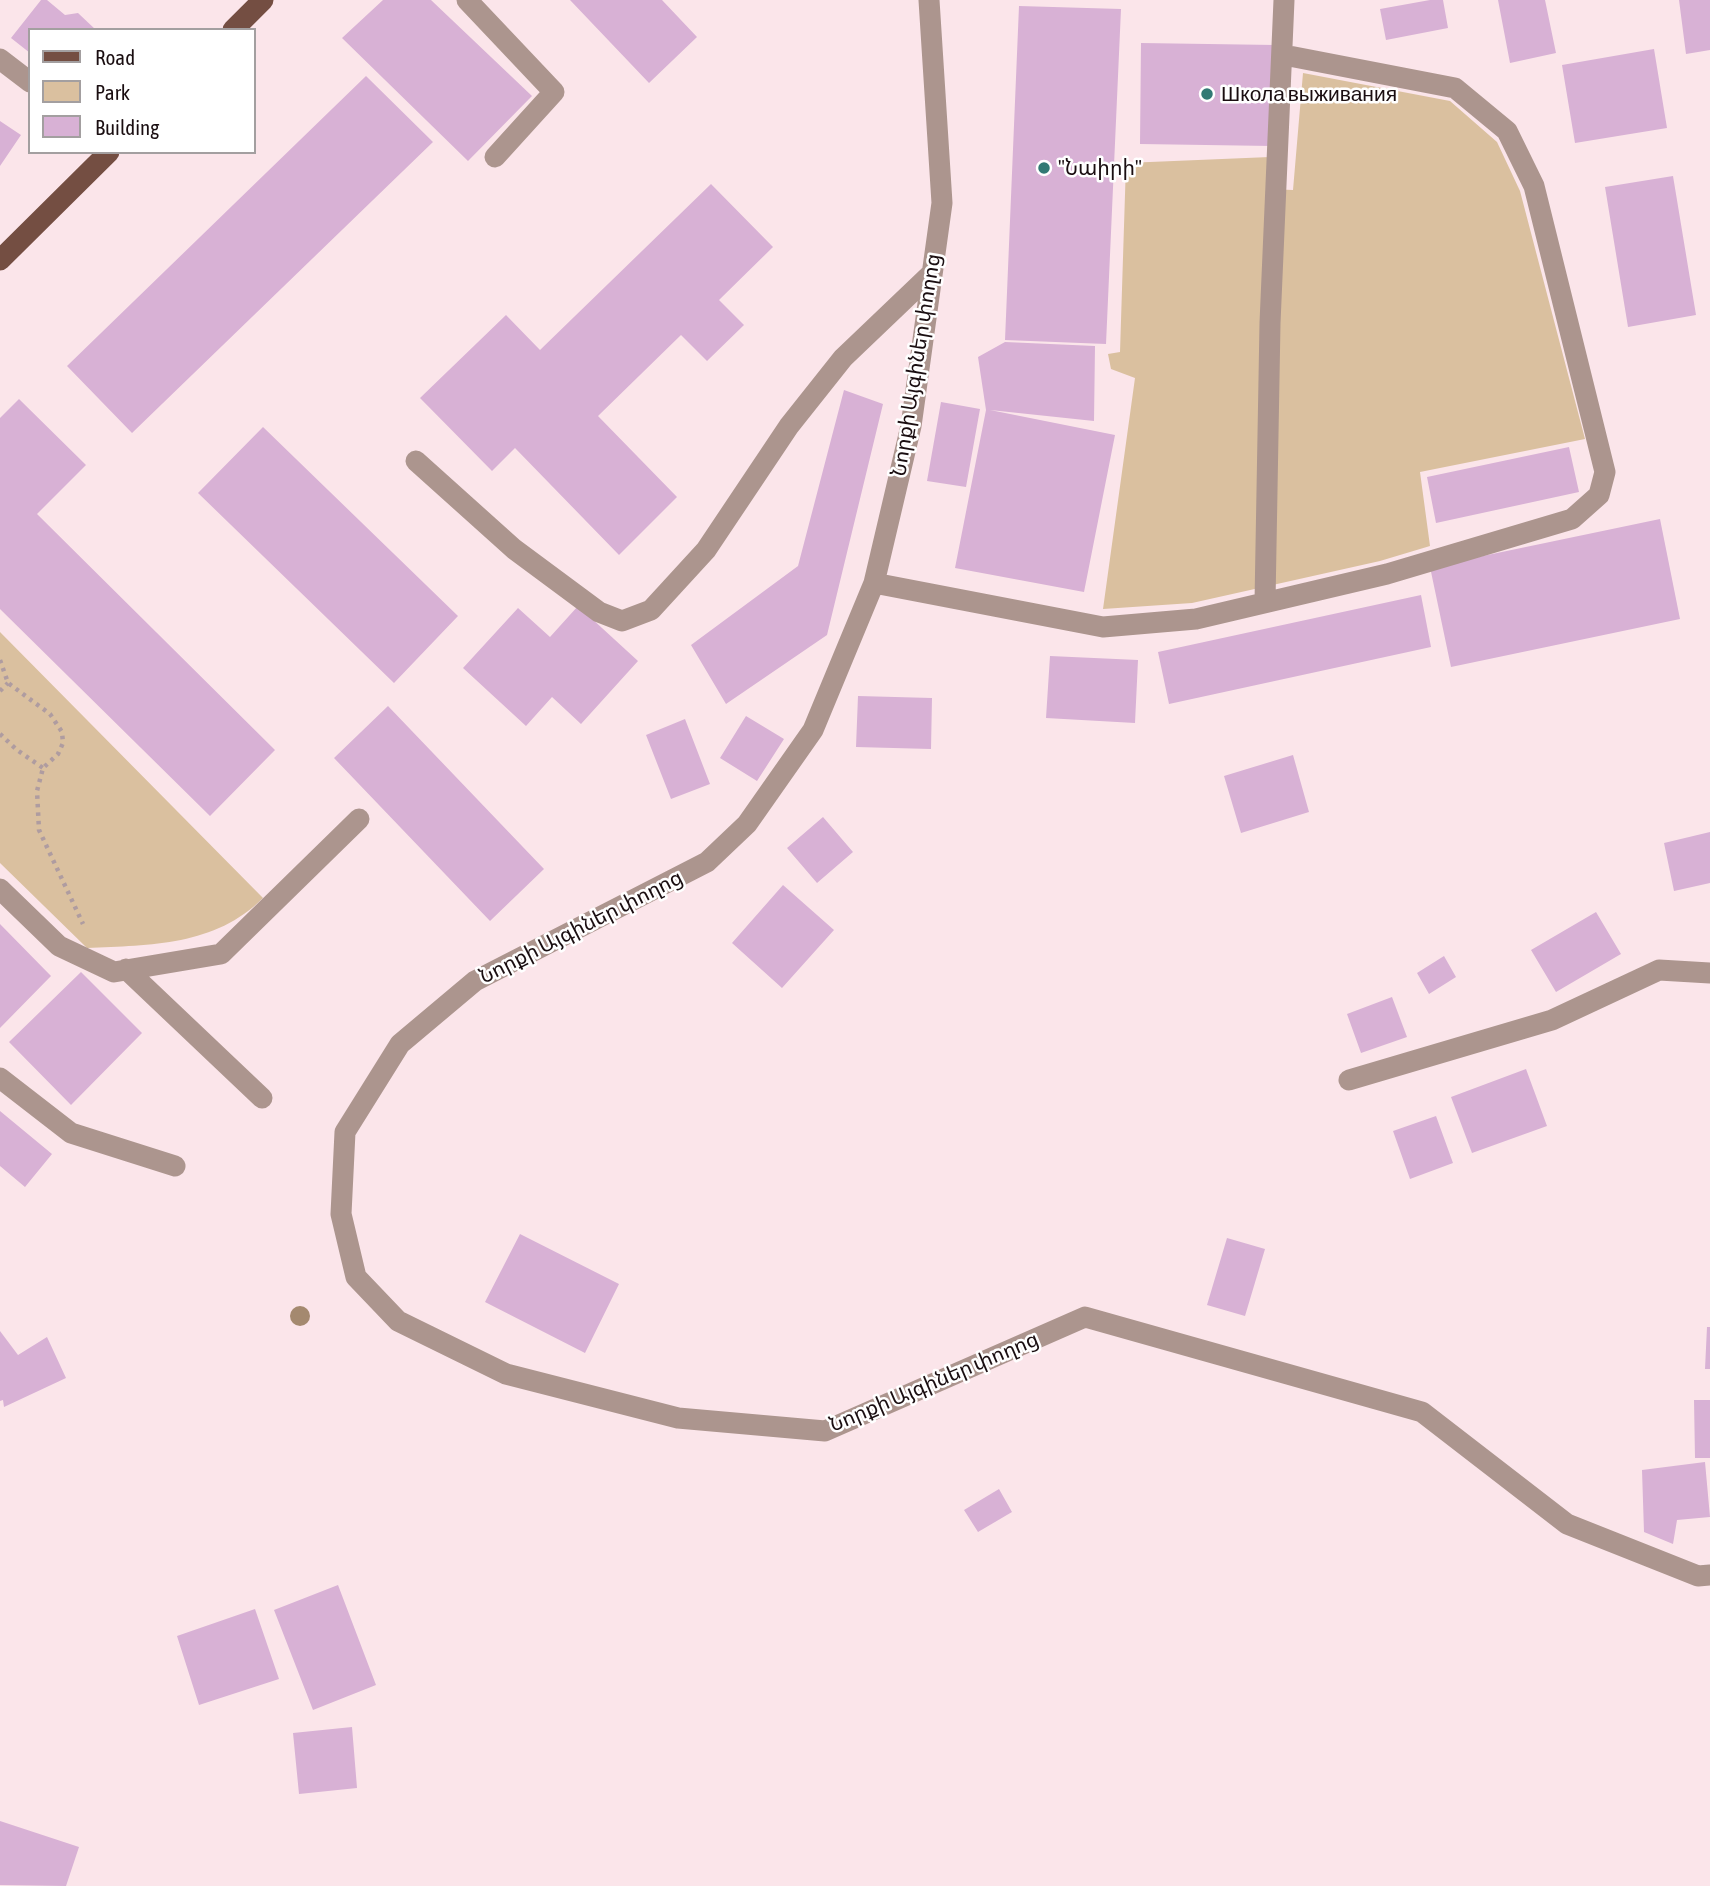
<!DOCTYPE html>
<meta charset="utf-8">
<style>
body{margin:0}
#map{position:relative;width:1710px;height:1886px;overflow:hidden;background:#fbe5ea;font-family:"Asap Condensed",sans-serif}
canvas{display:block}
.legend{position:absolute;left:28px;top:28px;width:228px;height:126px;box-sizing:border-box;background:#fff;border:2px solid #a39fa0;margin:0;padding:9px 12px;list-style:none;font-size:21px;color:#1a0e11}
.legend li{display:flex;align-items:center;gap:14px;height:35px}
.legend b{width:35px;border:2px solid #a39fa0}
</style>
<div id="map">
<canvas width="1710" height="1886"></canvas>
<ul class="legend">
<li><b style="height:9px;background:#744e42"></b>Road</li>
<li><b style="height:19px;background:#dac09f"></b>Park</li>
<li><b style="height:19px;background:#d8b1d5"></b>Building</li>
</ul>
</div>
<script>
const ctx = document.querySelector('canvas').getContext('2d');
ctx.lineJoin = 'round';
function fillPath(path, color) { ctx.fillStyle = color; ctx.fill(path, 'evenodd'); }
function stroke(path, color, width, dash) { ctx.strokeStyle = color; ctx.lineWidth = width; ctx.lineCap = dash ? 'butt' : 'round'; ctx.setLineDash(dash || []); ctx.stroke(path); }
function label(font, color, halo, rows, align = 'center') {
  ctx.font = font + ' "Asap Condensed","Noto Sans Armenian",sans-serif'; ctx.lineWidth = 5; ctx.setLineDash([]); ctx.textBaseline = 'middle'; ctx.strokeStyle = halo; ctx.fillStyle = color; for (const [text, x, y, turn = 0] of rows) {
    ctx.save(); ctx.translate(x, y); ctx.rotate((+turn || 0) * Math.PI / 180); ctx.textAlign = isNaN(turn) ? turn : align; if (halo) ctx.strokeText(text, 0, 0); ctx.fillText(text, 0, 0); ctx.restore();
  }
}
fillPath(new Path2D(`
 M1303,73L1450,101L1497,142L1520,191L1585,439L1420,472L1430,546L1380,561L1192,603L1103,609L1135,378L1111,369L1108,354L1120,352L1126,163L1270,157L1268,189L1293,190Z
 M0,632L263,898C215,946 151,945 87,948L0,863Z`), '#dac09f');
fillPath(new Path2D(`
 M41,0H47L65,15L78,13L96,30H30V53L11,38Z
 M383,0H431L532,96L468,161L342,38Z
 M570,0H662L697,37L649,83Z
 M1430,0H1443L1448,28L1386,40L1380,9Z
 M1498,0H1545L1556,53L1510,63Z
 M1679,0H1710V50L1686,54Z
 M1019,6L1121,9L1106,344L1005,340Z
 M1141,43L1275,45L1272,146L1140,144Z
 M1654,49L1667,128L1575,143L1562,65Z
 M366,76L433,142L132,433L67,366Z
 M0,121L21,135L0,166Z
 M1673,176L1696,315L1628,327L1605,187Z
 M711,184L773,247L719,300L744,325L707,361L681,335L598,416L677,497L619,555L515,448L492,471L420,398L506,315L540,350Z
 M1005,342L1095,346L1094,421L990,410L1115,435L1084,592L955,568L986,410L978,357Z
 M844,390L883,404L827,635L726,704L691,645L798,566Z
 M19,399L86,465L37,514L275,750L210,816L0,609V418Z
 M941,402L980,409L966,487L927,481Z
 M263,427L458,616L394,683L198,493Z
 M1569,447L1579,492L1436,523L1427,477Z
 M1660,519L1680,619L1451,667L1430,567Z
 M1421,595L1431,647L1169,704L1158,652Z
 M578,606L638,661L581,724L552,697L526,726L463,668L518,608L550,637Z
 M1050,656L1138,660L1135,723L1046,718Z
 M858,696L932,698L931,749L856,747Z
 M388,706L544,869L490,921L334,758Z
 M746,716L784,739L757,781L720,758Z
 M685,719L710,784L671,799L646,735Z
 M1293,755L1309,812L1241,833L1224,776Z
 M823,817L853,852L817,883L787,848Z
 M1710,832V883L1674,891L1664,843Z
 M783,885L834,930L782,988L732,943Z
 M1596,912L1621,954L1556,992L1531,950Z
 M0,924L51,976L0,1028Z
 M1444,956L1456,977L1429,994L1417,973Z
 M81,972L142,1033L71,1105L9,1042Z
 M1392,997L1407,1037L1361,1053L1347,1014Z
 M1526,1069L1547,1126L1472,1153L1451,1097Z
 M0,1111L52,1154L25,1187L0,1166Z
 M1436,1116L1453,1163L1410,1179L1393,1131Z
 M520,1234L619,1284L585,1353L485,1302Z
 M1227,1238L1265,1249L1245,1316L1207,1305Z
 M1707,1327H1710V1369H1705Z
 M0,1331L18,1355L47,1337L66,1378L4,1407L3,1400L0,1401Z
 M1694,1400H1710V1458H1695Z
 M1705,1462L1710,1517L1677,1520L1673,1544L1644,1532L1642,1470Z
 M999,1489L1012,1512L978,1532L964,1510Z
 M338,1585L376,1685L313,1710L274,1610Z
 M255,1609L279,1679L199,1705L177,1636Z
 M352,1727L357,1788L299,1794L293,1733Z
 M0,1821L79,1847L66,1886L0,1885Z`), '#d8b1d5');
stroke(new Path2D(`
 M0,660L8,683L50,714L62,732L63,743L58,754L43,768L37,791L39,830L83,924
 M0,691L8,683
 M0,734L17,750L43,768`), '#af9ca0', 4.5, [3.5, 5]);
stroke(new Path2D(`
 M467,0L554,92L495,157
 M929,0L942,203L911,426L874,583L813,730L747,824L707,862L475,981L400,1044L345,1132L341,1214L356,1277L398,1321L506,1374L678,1418L825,1431L1085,1317L1422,1412L1567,1524L1698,1576L1710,1575
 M0,59L30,82
 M416,461L514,549L599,612L622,621L651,610L706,550L789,426L843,358L932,273
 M874,583L1103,627L1196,619L1387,574L1572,519L1599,495L1605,472L1534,186L1507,131L1455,88L1284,55
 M1265,602L1270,323L1284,0
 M0,889L59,946L114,972L221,954L359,819
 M126,969L262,1098
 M0,1078L71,1133L175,1166
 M1349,1080L1552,1020L1659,970L1710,973`), '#ac958e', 21);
stroke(new Path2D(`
 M233,30L263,0
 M0,260L109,152`), '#744e42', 21);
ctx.fillStyle = '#a4896f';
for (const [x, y] of [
 [300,1316]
]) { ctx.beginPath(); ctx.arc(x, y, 10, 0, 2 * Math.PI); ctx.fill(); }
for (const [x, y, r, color] of [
 [1207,94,7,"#317974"],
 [1044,168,7,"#317974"]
]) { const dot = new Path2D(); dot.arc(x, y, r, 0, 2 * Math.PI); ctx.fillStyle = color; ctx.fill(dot); stroke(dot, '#fff', 2.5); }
label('21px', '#1a0e11', '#fff', [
 ["Школа выживания",1221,94],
 ["\"Նաիրի\"",1058,168]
], 'left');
label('21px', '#1a0e11', '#fff', [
 ["Նորքի Այգիներ փողոց",916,365,-81],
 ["Նորքի Այգիներ փողոց",581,927,-27],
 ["Նորքի Այգիներ փողոց",934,1382,-23]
]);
</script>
